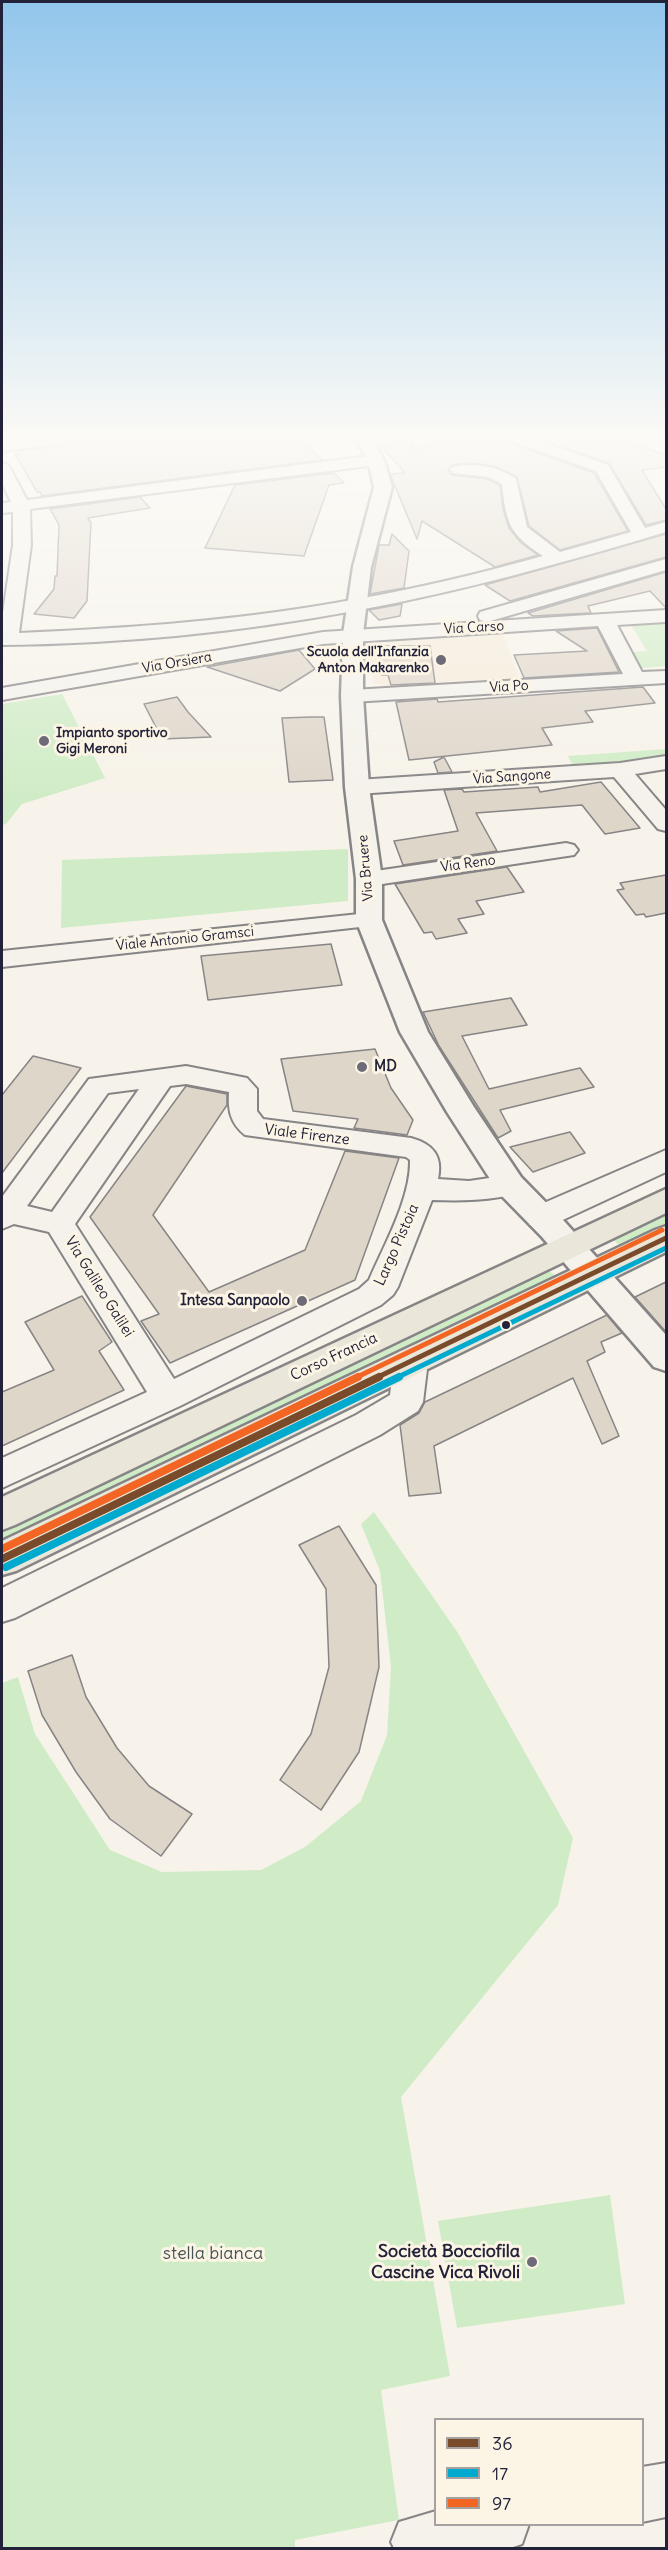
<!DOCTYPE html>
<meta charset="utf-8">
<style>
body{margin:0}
#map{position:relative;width:668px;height:2550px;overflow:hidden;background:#f7f3ea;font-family:Delius,sans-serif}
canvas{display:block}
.frame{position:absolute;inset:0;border:3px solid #22223b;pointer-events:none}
.legend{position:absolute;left:434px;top:2418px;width:210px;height:108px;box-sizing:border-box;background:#fcf5e5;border:2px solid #a5a1a1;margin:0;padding:8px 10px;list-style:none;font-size:18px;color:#22223b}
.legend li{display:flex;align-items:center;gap:12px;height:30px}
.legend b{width:30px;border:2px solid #a5a1a1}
</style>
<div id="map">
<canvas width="668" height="2550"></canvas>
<div class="frame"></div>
<ul class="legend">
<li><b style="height:8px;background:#7a4b2a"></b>36</li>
<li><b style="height:8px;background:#00a9ce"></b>17</li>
<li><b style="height:8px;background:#f26522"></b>97</li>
</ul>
</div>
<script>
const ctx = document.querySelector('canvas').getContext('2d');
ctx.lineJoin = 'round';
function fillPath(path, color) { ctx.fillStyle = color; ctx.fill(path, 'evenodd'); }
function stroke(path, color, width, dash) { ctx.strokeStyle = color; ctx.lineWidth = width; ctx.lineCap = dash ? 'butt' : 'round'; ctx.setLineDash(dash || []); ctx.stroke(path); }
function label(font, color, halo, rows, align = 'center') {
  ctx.font = font + ' Delius,sans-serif'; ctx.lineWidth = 6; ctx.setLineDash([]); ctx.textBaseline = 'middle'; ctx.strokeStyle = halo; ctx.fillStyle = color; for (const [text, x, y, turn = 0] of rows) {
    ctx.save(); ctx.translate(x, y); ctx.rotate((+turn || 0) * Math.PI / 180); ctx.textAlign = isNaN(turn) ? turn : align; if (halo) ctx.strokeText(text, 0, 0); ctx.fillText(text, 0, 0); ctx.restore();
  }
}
fillPath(new Path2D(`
 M502,632L521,682L383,689L382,684H374L367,638Z`), '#f6ebda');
fillPath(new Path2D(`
 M666,623V666L632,669L622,653L647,651L631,625Z
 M62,694L105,778L22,804L6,824L2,825V704Z
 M666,749V759L573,766L568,756Z
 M348,849V901L61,928L62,860Z
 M666,1215V1223L619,1245L613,1240Z
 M549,1271L558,1277L2,1542V1531Z
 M374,1512L458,1633L573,1838L558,1905L401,2097L450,2376L381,2390L399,2520L295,2540V2548H2V1683L18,1677L35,1734L110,1850L162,1872L261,1870L305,1847L361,1801L387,1735L391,1667L380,1571L361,1524Z
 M610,2195L625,2304L457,2328L438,2221Z`), '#d0ecc6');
const building = new Path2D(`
 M91,439H302L322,460L42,496L40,492H37L15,454H19L18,451L60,446L68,441Z
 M448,439H510L513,444L594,473L628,531L560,550L529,526L517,477L494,466L468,463L452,465L448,471L452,475L487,479L500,485L503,509L509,528L521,543L538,555L495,567L422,521L417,539L390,474L405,473L379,444L411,442L414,450Z
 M539,439H622L666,455V467L642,470L666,509V520L646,525L609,463Z
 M334,473L344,483L329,485L304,556L205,548L235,485Z
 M140,497L150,508L88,518L91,523L87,601L74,618L34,614L54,589L55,576H57L59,525L50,509Z
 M392,534L409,551L404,588L370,594L379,545H389Z
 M666,534V557L510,601L485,585Z
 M666,572V608L650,591L588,606L591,613L533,616L528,613Z
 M402,604L400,616L379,620L369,610Z
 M597,628L619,672L524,678L514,655L587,651L556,631Z
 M380,646H430L435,683L391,685L388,675H382Z
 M299,650L315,669L280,691L207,667Z
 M643,687L655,703L585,711L593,722L542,728L552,745L409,760L396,702L437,699L438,702Z
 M177,697L188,712L211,737L162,739L144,704Z
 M311,717H324L333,780L289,782L282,718Z
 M444,757L452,772L438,773L434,762Z
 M601,782L640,828L605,834L582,805L476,813L497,851L403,865L394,841L458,831L444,790L462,789L464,792L538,787L540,792Z
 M507,867L524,892L476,901L484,914L458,919L467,933L436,939L432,932L424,933L395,884Z
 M666,875V913L646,917L644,914L636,915L617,890L624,889L620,883Z
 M331,944L342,985L208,1000L201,956Z
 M511,998L527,1025L462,1036L489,1089L580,1068L594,1087L500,1110L511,1131L498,1138L439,1046L423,1012Z
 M375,1049L391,1088L413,1120L407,1135L354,1128L358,1119L293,1111L281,1059Z
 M33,1056L81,1068L2,1173V1095Z
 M186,1086L227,1094V1105L153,1215L209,1292L305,1250L345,1151L399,1158L355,1280L170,1363L141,1321L159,1314L90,1217Z
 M570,1132L585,1153L533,1172L510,1147Z
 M666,1282V1332L635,1297Z
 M82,1296L112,1342L99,1351L124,1390L2,1446V1392L54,1370L25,1322Z
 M607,1315L622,1333L601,1342L605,1352L587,1361L619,1436L602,1444L573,1378L434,1446L441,1493L409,1496L400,1425L419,1413L425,1402Z
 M339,1526L376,1585L379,1667L359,1752L321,1810L280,1780L311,1734L329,1667L326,1589L299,1545Z
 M72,1655L86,1697L117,1748L149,1786L192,1814L161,1856L110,1819L76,1772L42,1715L28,1671Z`);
fillPath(building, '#dfd6ca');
stroke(building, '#868485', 1.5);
const minor = new Path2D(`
 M25,439H68L60,444L2,451V441Z
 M512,439H533L608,465L645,528L666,522V532C566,562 463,591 359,610C242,632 120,644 2,645V619L13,545V512L2,513V503L11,502L2,483V463L8,465L10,468L27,500L376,455L384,460L376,465L30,509L31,545L19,633C132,628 246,620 357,599C420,588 482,573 543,556C509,534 506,523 502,484L488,477L452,473L450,470L452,467C473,462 499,466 516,479L527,527L560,552L631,532L596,471L514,442Z
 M666,559V570L487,622L480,620L478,616L480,612Z
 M666,610V622L617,625L642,672L666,671V683L352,702L345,700L342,696L345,692L352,690L623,674L598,626L323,644L2,700V688L323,632Z
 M666,756V769L635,774L666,810V831L658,829L614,777L357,794L349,792L346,787L349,782L357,780L620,763Z
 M566,843L574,845L578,850L574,855L369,886L361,884L357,879L361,874L369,872Z
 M369,913L378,915L381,920L378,925L2,967V951Z
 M186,1066L247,1078L257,1089V1111L263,1119L411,1138C433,1144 443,1156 438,1179L469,1181L510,1175L521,1178L525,1185L521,1192C491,1201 462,1201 432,1200L398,1287L393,1295L381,1305L180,1406L2,1488V1458L147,1392L49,1232L14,1224L2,1229V1197L89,1079ZM186,1084L229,1092C228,1110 230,1123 245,1135L406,1157L410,1160C411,1198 384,1245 369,1280L359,1289L174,1379L75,1224L170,1086ZM139,1089L52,1212L27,1206L108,1093Z
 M666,1150V1172L552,1225L541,1228L530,1225L526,1217L530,1209Z
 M411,1348L423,1352L428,1361L423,1402L418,1411L380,1435L15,1618L2,1622V1588L356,1415L390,1395L394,1361L399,1352Z
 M666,2463V2517L642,2522V2467Z
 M436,2511V2524H529L522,2544L510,2548H394L391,2542L399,2522Z`);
const tertiary = new Path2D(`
 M356,439H372L384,460L392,487L371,567L363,634V696L369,787L382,879V920L428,1032L474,1107L521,1177L564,1221L666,1335V1371L654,1367L542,1237L499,1193L447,1112L400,1032L356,920V879L345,787L341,696L343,634L353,567L374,487L368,460Z`);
const primary = new Path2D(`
 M666,1189V1213L15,1525L2,1530V1497Z
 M666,1226V1252L16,1571L2,1575V1541L655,1230Z`);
stroke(minor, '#868485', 4);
stroke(tertiary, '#868485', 5);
stroke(primary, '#868485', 5);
fillPath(minor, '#f5f2ec');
fillPath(tertiary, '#f5f2ec');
fillPath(primary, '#ebe6da');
stroke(new Path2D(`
 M376,1378L666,1238`), '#7a4b2a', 5);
stroke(new Path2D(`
 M2,1559L379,1377`), '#7a4b2a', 8);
stroke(new Path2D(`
 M396,1378L666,1248`), '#00a9ce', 5);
stroke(new Path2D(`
 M6,1567L399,1377`), '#00a9ce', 8);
stroke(new Path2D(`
 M355,1378L662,1230`), '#f26522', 5);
stroke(new Path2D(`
 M2,1549L358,1377`), '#f26522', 8);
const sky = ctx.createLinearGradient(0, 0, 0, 796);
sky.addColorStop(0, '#92c6ec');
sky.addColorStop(0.55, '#fbfaf6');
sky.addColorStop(1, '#fbfaf600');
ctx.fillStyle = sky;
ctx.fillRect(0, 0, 668, 796);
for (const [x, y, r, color] of [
 [441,660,6,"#6d6b78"],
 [44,741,6,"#6d6b78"],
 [362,1067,6,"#6d6b78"],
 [302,1301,6,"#6d6b78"],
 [506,1325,5,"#22223b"],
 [532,2262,6,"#6d6b78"]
]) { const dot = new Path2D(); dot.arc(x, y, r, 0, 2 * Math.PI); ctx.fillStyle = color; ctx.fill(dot); stroke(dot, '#fcf5e5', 2); }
label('14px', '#22223b', '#fcf5e5', [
 ["Via Carso",474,628,-3],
 ["Via Orsiera",177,663,-10],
 ["Via Po",509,687,-3],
 ["Via Sangone",512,777,-4],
 ["Via Reno",468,864,-8],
 ["Via Bruere",366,868,-95],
 ["Viale Antonio Gramsci",185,939,-6]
]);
label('bold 14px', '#22223b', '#fcf5e5', [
 ["Scuola dell'Infanzia",429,652],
 ["Anton Makarenko",429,668],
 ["Impianto sportivo",56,733,"left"],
 ["Gigi Meroni",56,749,"left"]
], 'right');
label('bold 15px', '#22223b', '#fcf5e5', [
 ["MD",374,1067],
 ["Intesa Sanpaolo",290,1301,"right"]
], 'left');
label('15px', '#22223b', '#fcf5e5', [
 ["Viale Firenze",307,1135,7],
 ["Largo Pistoia",397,1245,-66],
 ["Via Galileo Galilei",99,1287,58],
 ["Corso Francia",334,1357,-25]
]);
label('bold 18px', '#22223b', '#fcf5e5', [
 ["Società Bocciofila",520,2252],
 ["Cascine Vica Rivoli",520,2273]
], 'right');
label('18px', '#465356', '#fcf5e5', [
 ["stella bianca",213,2254]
]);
</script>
